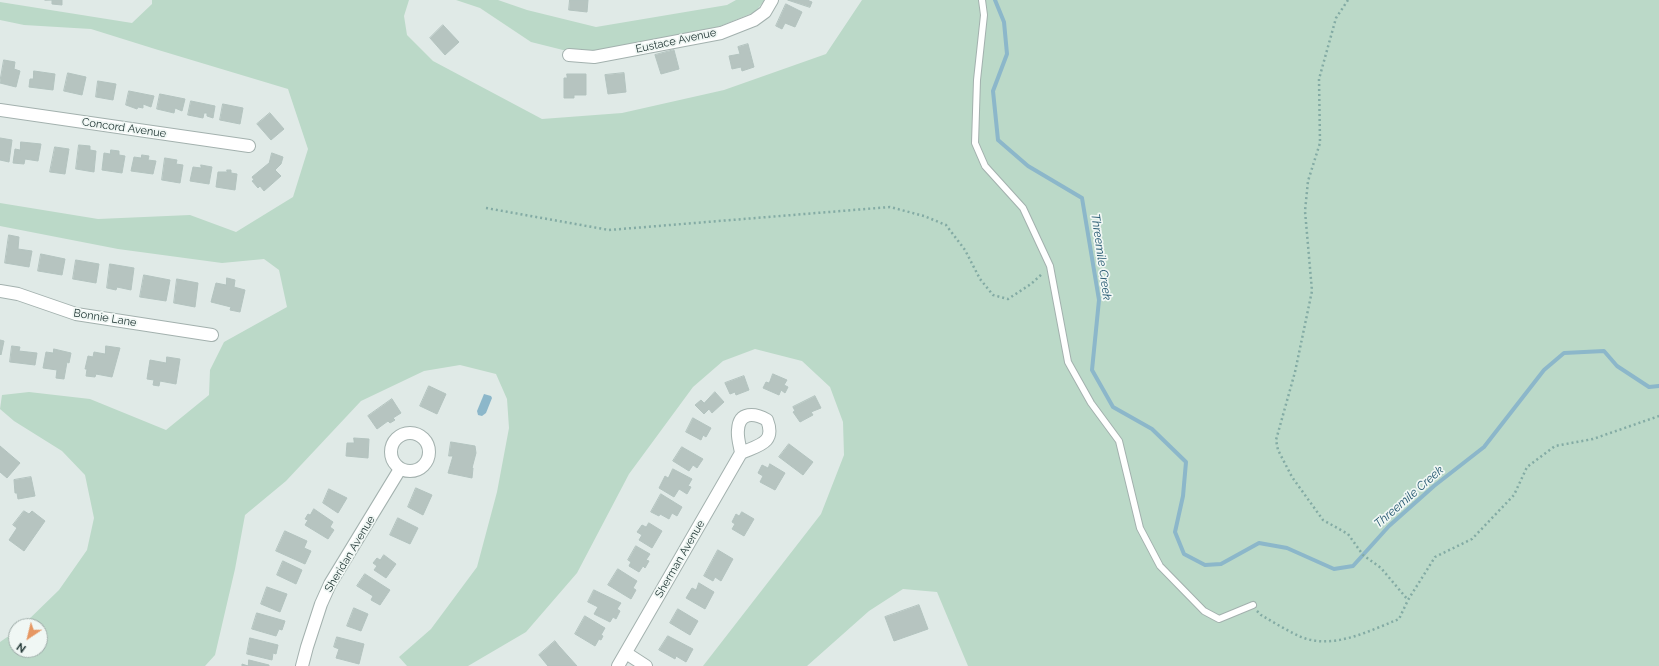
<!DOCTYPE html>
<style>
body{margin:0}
#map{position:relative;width:1659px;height:666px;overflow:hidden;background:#e0eae7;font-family:Raleway,sans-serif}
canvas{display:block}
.north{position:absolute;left:8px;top:618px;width:40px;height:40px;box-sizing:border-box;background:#f0f7f4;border:1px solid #9eaba8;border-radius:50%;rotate:215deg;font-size:11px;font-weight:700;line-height:16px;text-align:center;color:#223836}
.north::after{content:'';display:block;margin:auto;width:14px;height:18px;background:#e69762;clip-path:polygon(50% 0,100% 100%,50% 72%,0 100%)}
</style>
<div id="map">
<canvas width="1659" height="666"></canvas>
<div class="north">N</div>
</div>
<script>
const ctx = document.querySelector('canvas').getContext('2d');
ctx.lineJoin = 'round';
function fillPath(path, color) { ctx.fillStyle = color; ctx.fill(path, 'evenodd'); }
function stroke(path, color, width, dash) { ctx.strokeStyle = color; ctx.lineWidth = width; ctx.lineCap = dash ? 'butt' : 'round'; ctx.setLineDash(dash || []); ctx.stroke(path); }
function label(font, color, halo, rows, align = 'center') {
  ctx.font = font + ' Raleway,sans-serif'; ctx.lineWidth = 3.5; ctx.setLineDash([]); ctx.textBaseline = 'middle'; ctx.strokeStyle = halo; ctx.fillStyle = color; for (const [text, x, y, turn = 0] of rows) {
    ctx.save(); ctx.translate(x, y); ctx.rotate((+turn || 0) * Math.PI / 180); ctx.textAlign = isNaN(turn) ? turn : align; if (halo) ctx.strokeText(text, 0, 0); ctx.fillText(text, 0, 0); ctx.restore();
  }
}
fillPath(new Path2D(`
 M152,0H409L404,16L407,35L433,61L542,119L622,113L724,90L826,54L862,0H1659V666H968L937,592L903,589L869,611L807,666H703L821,514L844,455L843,422L830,387L802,361L755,349L723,361L693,387L629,474L577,573L526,632L468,666H407L399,657L431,629L477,567L497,492L509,428L507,399L496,374L460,365L424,371L361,401L286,481L245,515L235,569L215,655L205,666H0V642L16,631V650H40V626H22L59,590L87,550L94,518L85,475L62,451L14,421L0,409L2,395L29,392L90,399L166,430L209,395L210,370L224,342L287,307L279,270L264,259L222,263L118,249L0,226V203L98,219L190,215L236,232L293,197L308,149L288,89L155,49L91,29L24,25L0,20V2L132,23L152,4Z
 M456,0H498L527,10L596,27L727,5L736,0H765L755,12L713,29L607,51L563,50L531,42L480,8Z`), '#bbd9c8');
fillPath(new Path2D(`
 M484,394L491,396L492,398L486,413L482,416L478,415L477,411Z`), '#8cb7ca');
stroke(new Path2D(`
 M995,0L1004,22L1007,54L993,91L998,140L1028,166L1082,198L1099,300L1092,370L1113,407L1152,429L1186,462L1183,496L1175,532L1184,554L1205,565L1221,564L1259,543L1287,548L1334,569L1353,566L1389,526L1434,486L1484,447L1544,370L1564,353L1604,351L1617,366L1649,387L1659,386`), '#8cb7ca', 4);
const building = new Path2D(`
 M45,0H62V5L52,4V0Z
 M570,0H588L587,12L569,10Z
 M788,0H807L812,2L810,7Z
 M786,4L802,12L795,27L785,23L782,29L776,26Z
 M443,25L459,42L445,55L430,38Z
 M748,44L754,67L742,71L741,67L732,69L729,56L740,54L738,47Z
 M674,50L679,69L661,74L655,55Z
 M4,60L15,62L14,69L20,71L16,87L0,83Z
 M34,71L55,74L53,90L29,87L30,79H33Z
 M68,73L86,77L82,95L64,91Z
 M624,73L626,92L608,94L605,75Z
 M567,74H586V95H574V98H564V78H567Z
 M98,81L116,84L113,100L96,97Z
 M129,91L154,96L151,107L143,104V108L138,107L137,109L126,105Z
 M160,94L185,99L182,111L175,108L174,113L157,109Z
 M191,101L215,106L213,118L207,116V113H204L203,118L188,115Z
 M223,104L243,108L240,124L220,120Z
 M270,113L284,129L271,140L257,124Z
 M0,138L12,140L9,162L0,160Z
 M21,142L41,144L38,161L25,159L24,164L13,163L15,149L20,150Z
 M79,145L90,146V150L96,151L94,172L76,169Z
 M55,147L69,149L65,174L50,172Z
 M111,150L119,151V155L125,156L122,173L102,170L104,153L110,154Z
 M272,153L283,157L281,164L275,170L281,176L264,191L260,186L258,188L252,181L254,180L252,177L269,163Z
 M142,155L149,156L148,160L156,161L153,174L131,171L134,157L141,158Z
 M165,158L177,160L176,164L183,165L180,183L162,180Z
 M201,165L212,167L209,184L190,181L193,167L201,168Z
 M227,170H231V173L237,174L235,190L216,187L218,172H227Z
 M9,235L19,237L18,249L32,251L29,267L5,263Z
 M41,254L65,259L62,275L38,271Z
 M76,260L99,264L96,283L73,279Z
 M110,264L134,268L131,290L117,287L116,290L107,288Z
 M144,275L170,280L166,301L140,297Z
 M227,278L235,280L234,287L245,290L240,312L230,310L231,307L211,302L216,283L226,285Z
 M177,279L198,283L195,307L174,303Z
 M0,340L4,341L1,355L0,354Z
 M12,346L20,347L19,351L37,353L35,365L10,362Z
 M106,346L120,348L112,377L96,374L95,377L86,376L87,369H85L88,356L93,357L94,352L105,354Z
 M54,349L71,353L69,363L67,362L64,379L56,378L57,370L43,368L46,352L53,353Z
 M167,357L180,359L176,384L160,381L159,386L153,385L154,380L147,379L150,360L166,363Z
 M773,374L787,380L784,385L788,387L785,393L781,390L779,395L763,388L766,382L769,383Z
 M744,376L749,390L736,395L735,392L730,394L725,383Z
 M429,386L446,394L437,414L420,406Z
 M715,392L724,402L712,413L709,409L704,414L695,405L701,400L704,403Z
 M815,396L821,408L811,412L813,415L800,422L793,412L795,411L793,407Z
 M392,399L401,413L393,418L395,420L390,423L388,421L377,429L368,416Z
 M693,418L711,428L706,437L703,435L701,440L686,432Z
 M354,438L369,439L368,458L346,456L347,443H354Z
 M451,442L475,446L476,453L472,468H473L472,478L448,473L453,456H449Z
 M789,444L813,462L803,475L779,457Z
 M0,446L20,463L7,478L0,472Z
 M682,447L703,459L697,468L693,465L689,471L673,461Z
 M770,464L785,473L775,490L760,482L763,476L758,473L762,465L768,468Z
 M673,469L692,479L688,486L691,487L687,494L679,489L674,497L659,488L665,476L668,478Z
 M31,477L35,496L18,499L17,493H15L14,480Z
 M416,488L432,495L423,515L408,507Z
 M329,489L347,498L338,513L323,503Z
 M661,494L682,507L677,516L672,513L669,519L660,514L659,516L651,512Z
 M314,509L333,522L330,527L334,530L328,539L305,525L308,520L305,519L308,514L310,515Z
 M24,511L29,514L32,511L45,521L24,551L9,540L17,528L13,525Z
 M742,512L754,519L744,536L732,529L735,524L732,522L736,514L739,516Z
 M398,518L418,528L410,544L390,535Z
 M649,523L662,531L652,548L639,540L642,535L637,532L642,525L646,527Z
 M285,531L307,541L304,548L311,551L305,564L276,551Z
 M636,546L650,554L646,560L649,561L645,568L643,566L639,572L629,566L631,562L628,560Z
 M718,550L733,559L721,581L715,577L713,581L704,576Z
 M384,555L396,564L386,578L374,570L377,566L373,563L377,558L380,560Z
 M283,561L302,570L296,584L277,575Z
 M618,569L637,581L633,588L636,590L631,599L608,585Z
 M365,574L390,590L380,605L371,600L373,596L357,586Z
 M699,583L714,592L705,609L686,598L692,588L696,590Z
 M267,587L287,594L280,612L261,604Z
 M594,590L621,603L617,609L620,611L616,619L613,617L610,622L594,614L598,607L588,602Z
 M919,605L928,629L894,641L885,617Z
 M354,608L368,614L361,631L347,626Z
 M678,609L698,621L690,635L670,623Z
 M257,613L285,621L282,630L279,629L276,636L252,629Z
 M585,616L605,628L601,635L603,636L601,640L599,639L595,646L575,634Z
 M668,636L693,649L686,662L676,656L675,659L659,650Z
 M337,637L364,644L359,664L336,658L339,649L334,647Z
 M250,638L278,645L276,654L273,653L272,660L247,654Z
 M555,641L559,646L577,666H548L539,655Z
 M249,660L269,665V666H242V664L248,666Z`);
fillPath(building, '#b6c4c0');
stroke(building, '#b3c3bf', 1);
const lane = new Path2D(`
 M982,0L984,15L977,80L975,143L985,166L1023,208L1050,266L1068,362L1091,403L1119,441L1140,528L1160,566L1204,611L1219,619L1253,605`);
const street = new Path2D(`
 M569,55L594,57L721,33L754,20L765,12L772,0
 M0,110L249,146
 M0,291L18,294L76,314L212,335
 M391 452a19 19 0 1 1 38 0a19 19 0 1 1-38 0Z
 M626,653L646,666
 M302,666L307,647L321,604L330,584L400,469
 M618,666L741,453C759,445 776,443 767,420C755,413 739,411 738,430C737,437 740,446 741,453`);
stroke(lane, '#a3b1ae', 8);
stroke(street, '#a3b1ae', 14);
stroke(new Path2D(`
 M1348,0L1336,18L1319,79L1320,143L1308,181L1305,211L1312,291L1295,372L1276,440L1278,450L1292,477L1323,520L1348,534L1363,555L1381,568L1408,600
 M486,208L609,230L890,207L924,216L946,225L965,250L980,279L993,295L1008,299L1031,284L1043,273
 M1257,611L1261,615C1273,622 1286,630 1299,636C1331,651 1369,631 1399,619L1408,600L1435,557L1472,539L1514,495L1527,467L1555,446L1593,439L1659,416`), '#83aba4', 2.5, [2, 3]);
stroke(lane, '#fff', 6);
stroke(street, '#fff', 12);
label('11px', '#223836', '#f0f7f4', [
 ["Eustace Avenue",676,41,-12],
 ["Concord Avenue",124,128,8],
 ["Bonnie Lane",105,318,9],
 ["Sheridan Avenue",350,554,-59],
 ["Sherman Avenue",680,559,-60]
]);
label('italic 12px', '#22566f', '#f0f7f4', [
 ["Threemile Creek",1101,257,82],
 ["Threemile Creek",1409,497,-41]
]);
</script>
